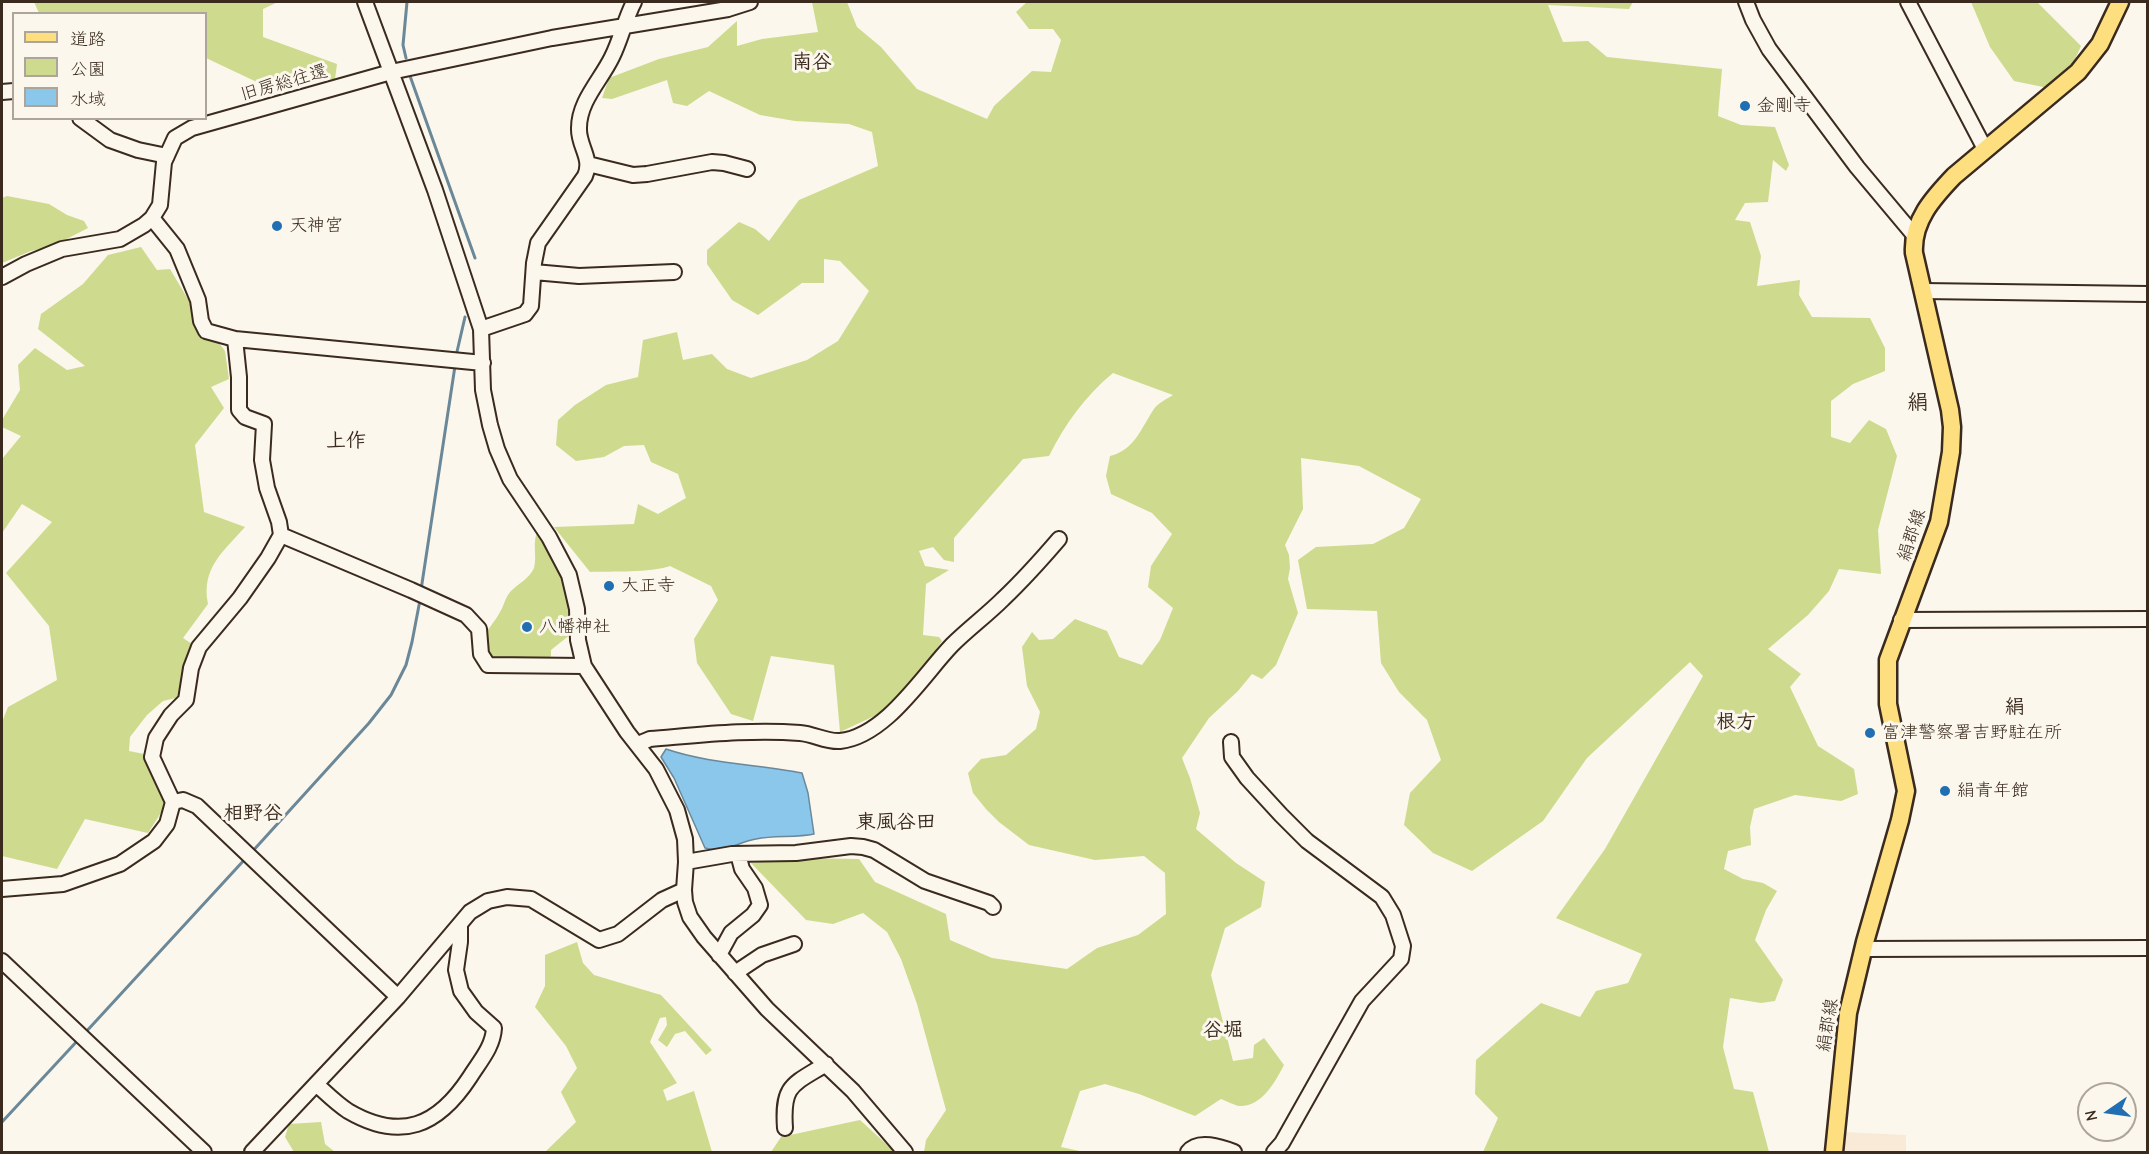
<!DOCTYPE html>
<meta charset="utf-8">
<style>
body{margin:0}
#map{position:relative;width:2149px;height:1154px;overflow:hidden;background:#fbf7ec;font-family:"Comic Neue","Klee One",sans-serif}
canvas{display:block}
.frame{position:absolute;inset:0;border:3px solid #3b2a1e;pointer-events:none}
.legend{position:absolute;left:12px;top:12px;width:195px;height:108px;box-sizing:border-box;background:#fbf7ec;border:2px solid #aea59a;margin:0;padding:8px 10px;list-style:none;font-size:18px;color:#3b2a1e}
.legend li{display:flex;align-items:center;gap:12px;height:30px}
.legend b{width:30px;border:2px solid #aea59a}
.north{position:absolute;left:2077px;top:1082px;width:60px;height:60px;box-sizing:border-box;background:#fbf7ec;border:2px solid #aea59a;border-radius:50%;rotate:257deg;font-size:16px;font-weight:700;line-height:24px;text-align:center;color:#3b2a1e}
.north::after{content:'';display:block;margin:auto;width:21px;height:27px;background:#1f6fb2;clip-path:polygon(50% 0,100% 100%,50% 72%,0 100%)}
</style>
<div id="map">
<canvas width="2149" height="1154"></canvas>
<div class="frame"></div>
<ul class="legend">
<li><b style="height:8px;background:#fedf80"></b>道路</li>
<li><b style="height:16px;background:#ceda8d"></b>公園</li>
<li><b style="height:16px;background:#8bc6eb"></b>水域</li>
</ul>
<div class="north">N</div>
</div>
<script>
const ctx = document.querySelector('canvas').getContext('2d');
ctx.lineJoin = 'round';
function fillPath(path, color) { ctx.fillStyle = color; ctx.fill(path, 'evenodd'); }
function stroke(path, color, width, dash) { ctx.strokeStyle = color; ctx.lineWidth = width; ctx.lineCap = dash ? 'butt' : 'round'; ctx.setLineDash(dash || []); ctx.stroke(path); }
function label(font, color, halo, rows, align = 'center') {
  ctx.font = font + ' "Comic Neue","Klee One",sans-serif'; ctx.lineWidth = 6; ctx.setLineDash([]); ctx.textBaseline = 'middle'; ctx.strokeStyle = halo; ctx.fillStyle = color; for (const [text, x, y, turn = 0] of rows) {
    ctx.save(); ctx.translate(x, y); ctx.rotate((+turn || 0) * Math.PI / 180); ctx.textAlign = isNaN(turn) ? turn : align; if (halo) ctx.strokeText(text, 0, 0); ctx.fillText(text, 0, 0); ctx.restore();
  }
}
fillPath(new Path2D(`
 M1843,1132L1906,1135V1152H1841Z`), '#f8ead6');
fillPath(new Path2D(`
 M34,2H278L263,9V37L337,64L335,79L261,84L206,58V14L39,13Z
 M812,2H847L857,27L881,47L917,89L987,119L994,106L1032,71L1051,72L1061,40L1053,29H1029L1016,12L1027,2H1633L1629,9L1548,5L1563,42L1588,41L1607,57L1722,69L1718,116L1741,125L1775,127L1789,165L1786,171L1773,160L1768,202L1745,203L1735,220L1750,222L1761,256L1757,286L1800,280L1799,295L1812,317L1870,318L1885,348V371L1853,384L1831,401V437L1850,443L1869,420L1886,429L1897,456L1878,530L1881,574L1839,569L1829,591L1808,615L1768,649L1801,674L1790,687L1818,746L1854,769L1858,794L1841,801L1795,795L1754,809L1750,827L1751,845L1728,851L1724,869L1743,879L1763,883L1777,891L1766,910L1755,940L1783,980L1775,1001L1761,1003L1730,998L1723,1047L1734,1089L1753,1092L1769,1152H1483L1498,1118L1475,1094L1476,1060L1541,1003L1580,1017L1596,991L1628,983L1642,954L1556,918L1605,849L1703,676L1690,662L1587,758L1543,821L1472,871L1433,853L1404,825L1410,793L1441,760L1427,720L1399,692L1381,663L1377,611L1307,609L1298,560L1316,547L1373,544L1404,528L1421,499L1359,466L1301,458L1303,509L1285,545L1289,555L1290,568L1288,579L1298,613L1276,665L1262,679L1252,674L1238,691L1209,718L1182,758L1190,778L1200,813L1196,829L1236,863L1265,882L1261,907L1225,928L1211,975L1233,1061L1253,1058L1254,1045L1264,1038L1284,1065C1275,1082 1262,1107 1239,1106C1234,1105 1226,1101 1221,1099L1195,1116L1139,1094L1105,1084L1080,1091L1061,1147L1084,1152H924L926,1140L946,1110L917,1004L901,959L887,932L863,913L833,924L806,920L751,863L793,858L859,859L875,882L946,914L950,940L992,958L1067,969L1097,948L1138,935L1166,914L1165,873L1144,856L1095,860L1029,845L999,822L986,809L973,793L968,773L981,759L1006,755L1036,729L1040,712L1027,686L1022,647L1032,632L1039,640L1053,639L1075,619L1107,631L1119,657L1142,665L1160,640L1173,608L1148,587L1151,566L1172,534L1152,513L1111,494L1106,476L1110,456C1135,450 1141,428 1154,409C1158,403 1167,399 1173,395L1113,373C1085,396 1065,424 1049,456L1023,459L954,538V562L944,560L933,547L919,551L925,566L949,570L926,584L923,635L939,637L942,641L920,672L885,711L840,732L834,665L771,656L753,721L731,714L697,663L694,639L718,600L711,586L670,566C650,573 612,571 590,572L554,527L634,524L638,504L658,514L686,498L678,474L651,462L644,445L624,446L604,457L576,461L556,445L558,420L575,405L606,385L638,377L643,340L677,332L683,360L712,354L727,369L751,378L807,360L838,341L869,291L840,261L824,259V283H802L758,315L732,300L707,264V250L739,222L755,229L769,241L799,200L878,166L872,132L849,124L795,121L760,115L709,91L687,106L673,103L667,80L612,99L602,98L609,78L659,59L708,47L737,21V46L762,39L818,32Z
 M1971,2H2037L2081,46L2071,68L2048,88L2014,81L1990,47Z
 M7,196L49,204L67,215L84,221L88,228L53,246L31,251L2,263V198Z
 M141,247L157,270L170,269L192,306L225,351L229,379L211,387L224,408L195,445L204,512L245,527C223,552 201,568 208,604L183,638L195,646L184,696L163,701L147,715L130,737L129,751L149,755L168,802L148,833L85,819L57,869L2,856V722L8,707L57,680L49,626L6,573L52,522L22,504L2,533V459L21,436L2,427V420L20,390L18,365L35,348L67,370L85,366L38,329L41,314L83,284L108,255Z
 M540,533L558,564L571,613L573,629L571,634L551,650V656L543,664L494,661L486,654L482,640C487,629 495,622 500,612C504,606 505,597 511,591C518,584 530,578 534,568C537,557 533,546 536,535Z
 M577,942L583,963L594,975L661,995L712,1050L706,1055L685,1031L675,1034L667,1047L658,1040L667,1025L666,1017L660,1018L650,1042L677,1083L663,1090L667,1101L694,1091L712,1152H545L576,1122L561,1092L577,1068L566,1046L535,1007L545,986V955Z
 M860,1120L895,1152H771L781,1137Z
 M321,1122L325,1144L335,1152H294L285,1137L289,1124Z`), '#ceda8d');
const water = new Path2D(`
 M666,749C710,764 757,764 802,773L808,793L814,834C795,838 775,835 756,839C738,842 724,854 705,848L674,778L661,757Z`);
fillPath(water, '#8bc6eb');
stroke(water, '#6b8899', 1.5);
stroke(new Path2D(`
 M406,58L403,45L407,2
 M410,76L475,258
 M456,356L465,317
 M421,590L455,366
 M251,853L369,723L391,695L406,665L412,642L420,600
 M84,1034L246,858
 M2,1122L79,1039`), '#6b8899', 3);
const minor = new Path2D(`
 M365,2L435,190L481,329L483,390L490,425L497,449L510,479L549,537L569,575L577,609L578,640L584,666L627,732L656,769L677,810L685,839L686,862L684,890L685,902L690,917L704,937L767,1009L853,1091L905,1152
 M1746,2L1753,20L1769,49L1857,167L1914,235
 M1908,2L1985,149
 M2,92L14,91
 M80,118L110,140L138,150L167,156
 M588,164L633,175L647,174L712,162L724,163L747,169
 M152,218L177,249L198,300L201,321L206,331L235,339L483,363
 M534,272L579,276L674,272
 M2,277L26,264L62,249L120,239L144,225L152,218L160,205L164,162L175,138L192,128L391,72L552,38L728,9L750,2
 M1923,291L2148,294
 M481,329L525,314L531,306L534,263L538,243L585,176C593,158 578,146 579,128C579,101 601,80 612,57C621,39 625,19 634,2
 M281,535L411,590L466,615L479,629L481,654L488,665L584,666
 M1901,620L2148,619
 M1231,742L1232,757L1247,778L1281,815L1307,841L1382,897L1393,915L1403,946L1401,959L1362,1001L1282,1143L1274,1152
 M638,744L650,739C700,735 750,729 800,733C814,734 826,742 840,741C886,736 923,675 952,645C968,629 987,615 1003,599C1023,580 1041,560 1059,539
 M173,802L183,800L197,806L398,997
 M686,862L732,854L796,853L851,846L863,847L874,850L925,881L989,903L993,907
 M2,889L63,884L120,864L154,841L167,824L173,802L152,757L156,738L171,715L186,700L191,668L199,647L240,598L268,558L281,535L279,522L267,488L262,460L264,424L245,417L239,410V377L235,339
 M1864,949L2148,948
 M719,955L731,933L753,915L760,905L755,888L742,869L738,854
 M2,961L204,1152
 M735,973L762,955L794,944
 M316,1084C326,1093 337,1104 348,1111C401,1142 438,1126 470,1077C480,1061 493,1047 494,1028L476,1012L461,991L456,970L460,942V925
 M785,1128C782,1085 792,1085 826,1064
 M252,1152L398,997L470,912L488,901L507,897L531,899L599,940L618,934L662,900L684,890
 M1188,1152C1198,1139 1221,1147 1234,1152`);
const major = new Path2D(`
 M1834,1152L1848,1013L1865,942L1900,820L1906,791L1888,704V660L1939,522L1951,452L1952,427L1950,410L1914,253C1912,221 1933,198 1954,176L2078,72L2100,44L2120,2`);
stroke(minor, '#3b2a1e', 18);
stroke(major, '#3b2a1e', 21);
stroke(minor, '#fbf7ec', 14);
stroke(major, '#fedf80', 16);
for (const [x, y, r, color] of [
 [1745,106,6,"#1f6fb2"],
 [277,226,6,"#1f6fb2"],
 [609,586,6,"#1f6fb2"],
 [527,627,6,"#1f6fb2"],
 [1870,733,6,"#1f6fb2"],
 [1945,791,6,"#1f6fb2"]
]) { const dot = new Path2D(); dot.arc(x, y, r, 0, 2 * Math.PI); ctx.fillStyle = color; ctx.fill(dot); stroke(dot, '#fbf7ec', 2); }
label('18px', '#3b2a1e', '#fbf7ec', [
 ["旧房総往還",284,83,-16],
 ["絹郡線",1912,535,-72],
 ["絹郡線",1828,1025,-81]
]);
label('18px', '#3b2a1e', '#fbf7ec', [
 ["金剛寺",1757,106],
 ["天神宮",289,226],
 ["大正寺",621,586],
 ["八幡神社",539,627],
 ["富津警察署吉野駐在所",1882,733],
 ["絹青年館",1957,791]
], 'left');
label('bold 20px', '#3b2a1e', '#fbf7ec', [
 ["南谷",812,62],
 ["上作",346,441],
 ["絹",2015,707],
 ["根方",1736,722],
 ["相野谷",253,813],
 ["東風谷田",896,822],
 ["谷堀",1223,1030]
]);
label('bold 21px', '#3b2a1e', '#fbf7ec', [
 ["絹",1918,403]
]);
</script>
